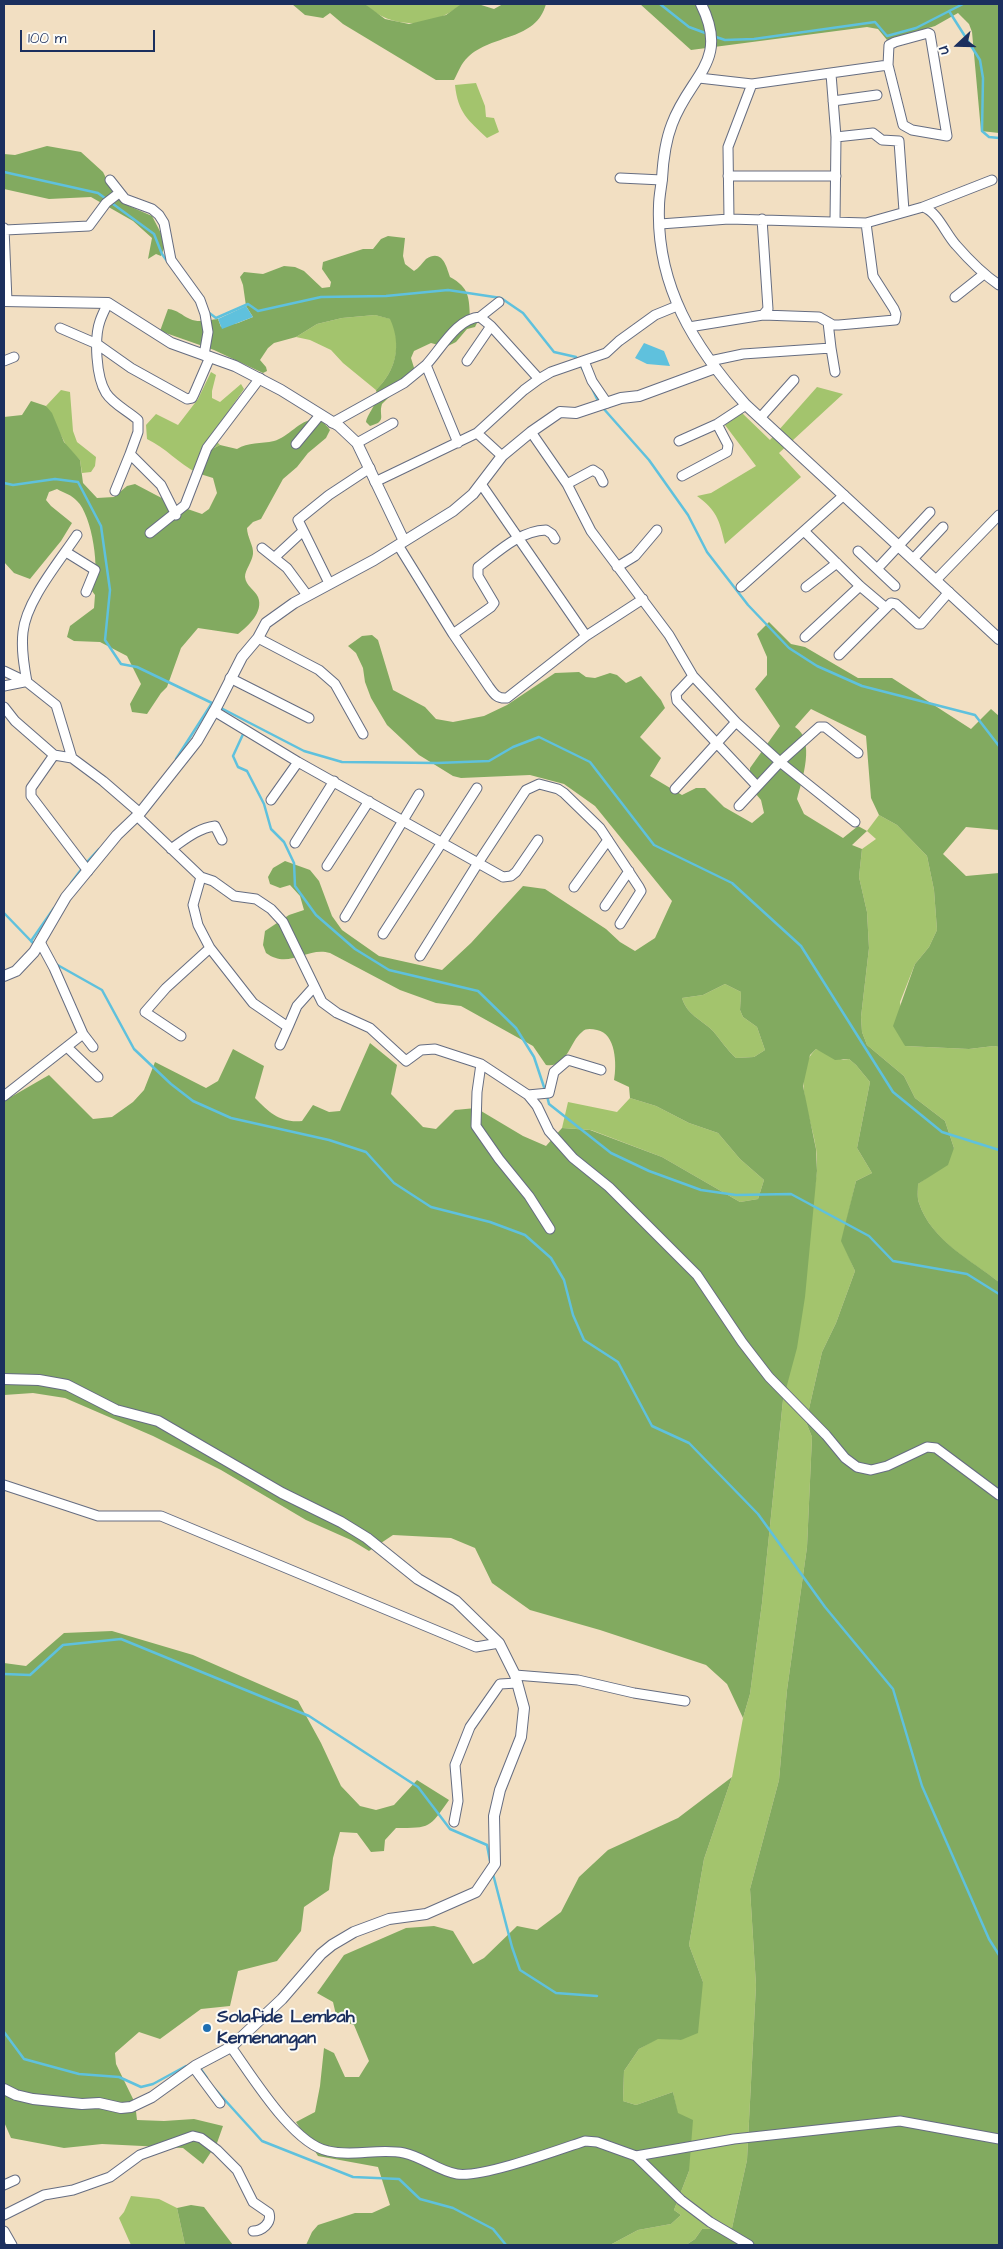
<!DOCTYPE html>
<style>
body{margin:0}
#map{position:relative;width:1003px;height:2249px;overflow:hidden;background:#f2dfc2;font-family:"Architects Daughter",sans-serif}
canvas{display:block}
.frame{position:absolute;inset:0;border:5px solid #1b2f5e;pointer-events:none}
.north{position:absolute;left:933px;top:20px;width:50px;height:50px;-webkit-text-stroke:4px #fdfcf7;paint-order:stroke;rotate:249deg;font-size:14px;font-weight:700;line-height:20px;text-align:center;color:#1b2f5e}
.north::after{content:'';display:block;margin:auto;width:18px;height:22px;background:#1b2f5e;clip-path:polygon(50% 0,100% 100%,50% 72%,0 100%)}
.scale{position:absolute;left:20px;top:30px;width:135px;height:22px;box-sizing:border-box;border:2px solid #1b2f5e;border-top:0;padding-left:6px;font-size:15px;line-height:18px;white-space:nowrap;color:#1b2f5e;-webkit-text-stroke:4px #fdfcf7;paint-order:stroke}
</style>
<div id="map">
<canvas width="1003" height="2249"></canvas>
<div class="frame"></div>
<div class="north">U</div>
<div class="scale">100 m</div>
</div>
<script>
const ctx = document.querySelector('canvas').getContext('2d');
ctx.lineJoin = 'round';
function fillPath(path, color) { ctx.fillStyle = color; ctx.fill(path, 'evenodd'); }
function stroke(path, color, width, dash) { ctx.strokeStyle = color; ctx.lineWidth = width; ctx.lineCap = dash ? 'butt' : 'round'; ctx.setLineDash(dash || []); ctx.stroke(path); }
function label(font, color, halo, rows, align = 'center') {
  ctx.font = font + ' "Architects Daughter",sans-serif'; ctx.lineWidth = 4; ctx.setLineDash([]); ctx.textBaseline = 'middle'; ctx.strokeStyle = halo; ctx.fillStyle = color; for (const [text, x, y, turn = 0] of rows) {
    ctx.save(); ctx.translate(x, y); ctx.rotate((+turn || 0) * Math.PI / 180); ctx.textAlign = isNaN(turn) ? turn : align; if (halo) ctx.strokeText(text, 0, 0); ctx.fillText(text, 0, 0); ctx.restore();
  }
}
fillPath(new Path2D(`
 M365,4H461C434,29 391,30 365,4Z
 M476,83L485,106L486,117L494,118L499,132L487,138C468,120 458,113 455,85Z
 M375,315L391,319C402,345 396,371 376,390L343,363L331,350L310,340L296,337L317,324L342,318Z
 M211,372L216,375L212,391V398L220,402L241,384L244,389L214,432L212,437L220,445L208,451L197,473C178,463 166,448 147,439L146,425L156,414L178,425L198,399Z
 M817,387L843,394L779,453L801,477L725,544C719,519 717,511 697,496L711,493L756,466L725,425L742,413L770,440Z
 M61,390L70,392L73,431L77,442L96,457L95,466L91,472L82,473L80,460L68,449L46,406Z
 M879,815L897,825L927,856L934,890L937,930L929,947L915,964L900,1002L905,1046L969,1049L994,1046L999,1047V1282C970,1260 931,1240 919,1203C917,1198 918,1190 918,1184L932,1174L954,1148L945,1121L915,1098L904,1076L867,1045L862,1032L861,1017L869,948L867,912L859,877L862,849L876,839L867,831Z
 M725,984L741,992L740,1010L743,1017L757,1027L765,1050L754,1057L736,1058C727,1050 721,1040 713,1031C701,1019 687,1015 682,998L703,995Z
 M816,1049L843,1060L849,1059L856,1065L870,1082L857,1148L872,1173L856,1181L842,1241L855,1271L836,1323L822,1352L806,1422L812,1437L807,1547L787,1690L779,1780L750,1889L756,1985L747,2160L732,2228L702,2229L695,2239L686,2245H610L638,2230L671,2224L681,2215L674,2210L689,2171L673,2092L636,2105L623,2101L624,2071L639,2049L658,2038L681,2040L703,1982L689,1945L704,1859L732,1777L743,1718L750,1694L762,1603L783,1400L788,1376L817,1171C817,1164 817,1155 816,1148C812,1118 790,1074 816,1049Z
 M630,1098L656,1106L689,1123L718,1133L740,1159L764,1180L758,1199L740,1202L662,1157L591,1130L562,1128L568,1102L617,1112Z
 M131,2196L159,2199L177,2208L185,2245H131L119,2218L124,2212Z`), '#a3c46d');
fillPath(new Path2D(`
 M292,4H365L385,19L409,24L446,15L461,4H478L494,9L503,4H546C536,41 492,34 468,57C461,63 458,73 454,80H436L343,24L330,13L323,18L305,15Z
 M640,4H999V133L981,131L972,32L969,24L958,13L935,26L887,40L878,29L867,27L691,50Z
 M47,146L81,152L103,172L112,190L129,206L152,216L166,243L161,256L156,254L148,259L152,238L133,221L91,197L49,199L4,189V154L15,155Z
 M388,236L405,238L403,256L405,264L414,271C419,268 422,263 426,259C442,249 446,265 450,277C470,288 469,298 470,319L477,323L475,327L467,329L456,342L446,347L431,343L414,351L411,358L415,371L382,404C378,416 388,421 370,426L366,422C368,412 380,402 376,390C396,371 402,345 390,319L375,315L342,318L317,324L296,337L274,343L268,348L260,360L266,367L267,371L263,373L214,350L160,331L168,309C178,310 181,315 190,319C198,323 209,320 218,319L221,327L238,323L253,317L246,306L243,285L240,277L244,272L263,274L284,266L295,267L304,271L322,288L330,287L331,282L322,269L323,262L363,249H373L381,239Z
 M31,401L46,406L52,413L64,442L80,460L83,483L97,498L114,497L127,486L135,484L173,504L202,514L209,509L217,493L213,478L197,473L208,451L220,445L237,449C248,442 261,444 274,441C293,436 311,403 330,430L326,438L308,453L297,467L283,479L261,519L253,522L247,528C247,537 254,546 253,554C252,562 245,570 245,577C246,586 255,590 258,597C264,612 248,626 238,634L198,628L181,648L167,687L161,693L147,714L132,712L130,704L141,684L127,656L100,642L74,641L67,637L70,626L94,608L95,595L92,591C101,572 92,515 77,501C72,495 64,493 57,489L49,492L46,500L51,506L72,523L61,541L30,579L14,573L4,562V417L22,415Z
 M769,622L791,644L805,647L858,678H892L971,729L991,709L999,716V830L966,827L943,854L966,876L999,873V1047L994,1046L969,1049L905,1046L893,1026L915,964L929,947L937,930L934,890L927,856L897,825L879,815L871,798L866,736L811,709L795,727C816,740 802,780 797,799L804,814L843,838L858,826L867,831L852,845L862,849L859,877L867,912L869,948L861,1017L862,1032L867,1045L904,1076L915,1098L945,1121L954,1148L948,1165L918,1184C918,1190 917,1198 919,1203C931,1240 971,1260 999,1282V2245H686L695,2239L702,2229L732,2228L747,2160L756,1985L750,1889L779,1780L787,1690L807,1547L812,1437L806,1422L822,1352L836,1323L855,1271L841,1241L856,1181L872,1173L857,1148L870,1082L856,1065L849,1059L835,1060L816,1049L810,1055L803,1086L816,1149L817,1171L805,1297L797,1348L783,1400L762,1603L750,1694L743,1718L727,1684L706,1665L600,1630L530,1610L492,1583L475,1548L451,1538L393,1535L369,1551L351,1540L306,1520L221,1470L153,1436L65,1398L33,1393L4,1395V1101L49,1075L93,1119L112,1117L133,1102L144,1090L155,1062L206,1088L218,1081L233,1049L264,1066L255,1098C270,1113 280,1123 302,1121L313,1105L329,1112L340,1111L370,1043L397,1065L391,1094L423,1127L436,1129L455,1110L476,1108L523,1136L546,1146L562,1128L590,1130L662,1157L740,1202L758,1199L764,1180L740,1159L718,1133L689,1123L656,1106L630,1098L629,1087L614,1080C617,1065 616,1033 597,1030C591,1029 586,1028 582,1032C569,1042 568,1068 546,1065L533,1046L461,1006L436,1003L400,990L330,953C307,946 289,970 266,953L263,945L265,931L289,915L304,910L300,896L290,885L280,888L270,884L268,877L273,868L285,861L310,870L319,881L332,916L342,930L379,956L442,970L471,943L523,886L545,889L606,929L620,942L635,951L655,938L672,901L595,806L564,784L530,775L461,778L453,776L419,755L387,725L371,698L365,682L363,668L356,653L348,646L362,636L372,635L378,640L393,690L425,707L436,719L453,722L484,716L507,705L555,673L579,672L586,677L595,678L610,673L617,675L626,683L641,676L661,700L665,708L640,737L661,758L650,776L682,795L696,788H705L724,807L752,823L764,813L761,800L750,787V768L780,726L755,689L767,675V657L757,634ZM725,984L741,992L740,1010L743,1017L757,1027L765,1050L754,1057L736,1058C727,1050 721,1040 713,1031C701,1019 687,1015 682,998L703,995Z
 M112,1631L193,1655L298,1701L321,1743L341,1786L360,1806L376,1810L394,1805L417,1780L449,1800C429,1828 431,1828 396,1828L385,1840L384,1851L371,1852L357,1833L340,1832L333,1858L329,1890L304,1907L301,1931L277,1961L238,1971L230,2006L201,2009L160,2039L139,2032L115,2053L116,2064L135,2103L137,2120L164,2121L194,2119L223,2126L217,2143L203,2164L183,2148L102,2144L64,2148L11,2138L4,2122V1663L26,1666L64,1633Z
 M732,1777L704,1859L689,1945L703,1982L698,2033L681,2040L658,2039L639,2049L624,2071L623,2101L636,2105L673,2092L678,2113L693,2120L689,2171L674,2210L681,2215L671,2224L638,2230L610,2245H306L312,2232L318,2225L355,2213H372L390,2205L378,2167L318,2156L296,2122L315,2112L320,2086L324,2048L334,2053L345,2077H359L369,2061L354,2025L337,2019L333,2002L317,1993L344,1955L406,1928L434,1926L453,1931L473,1964L484,1958L517,1926L537,1930L561,1912L579,1877L608,1850L678,1818Z
 M191,2205L204,2207L233,2245H185L177,2208Z`), '#82aa60');
fillPath(new Path2D(`
 M246,306L253,317L222,329L218,319Z
 M644,343L664,351L670,366L647,364L635,358Z`), '#5fc1dd');
stroke(new Path2D(`
 M660,4L689,27L708,34
 M949,11L980,60L983,78L982,131L989,137L999,138
 M713,36L725,40L754,39L875,22L887,36L916,28L963,4
 M4,172L98,193L154,234L162,254L167,261
 M208,312L216,318L248,304L258,311L321,297L386,296L448,290L501,298L523,313L554,352L576,357L583,370
 M591,386L598,401
 M603,408L649,460L688,515L707,552L748,605L789,648L817,666L862,686L975,715L999,746
 M4,483L13,485L55,479L78,482L101,526L110,590L105,640L121,664L137,667L212,703
 M219,707L304,751L342,762L437,763L489,761L513,747L539,737L590,762L654,845L732,883L801,946L893,1092L942,1132L999,1150
 M244,732L233,756L238,767L247,771L264,804L271,829L284,842L294,863L295,886L316,915L355,949L389,970L478,991L516,1028L534,1057L545,1090
 M176,759L212,703
 M86,863L99,849
 M71,883L83,867
 M4,913L31,941
 M34,944L31,941L54,908
 M54,963L102,990L134,1049L171,1084L193,1101L231,1118L329,1140L366,1152L394,1183L431,1207L490,1222L525,1235L551,1258L564,1280L573,1315L584,1340L618,1362L652,1426L689,1443L758,1514L825,1607L893,1689L922,1786L989,1939L999,1955
 M547,1096L549,1104L611,1153L649,1171L701,1190L736,1195L791,1194L869,1236L893,1261L967,1274L999,1294
 M4,1674L30,1675L63,1645L121,1639L309,1716L418,1787L450,1829L487,1845L490,1861
 M493,1874L512,1947L520,1970L556,1993L597,1996
 M4,2032L24,2059L79,2074L119,2077L141,2087L153,2084L186,2066
 M200,2068L207,2078
 M214,2088L262,2141L353,2177L399,2179L420,2199L453,2208L493,2229L506,2245`), '#5fc1dd', 2.5);
const minor = new Path2D(`
 M831,74L836,137L835,221
 M699,78L752,84L888,65L903,125L912,130L947,136L930,34L928,33L895,42L889,45L888,65
 M833,101L877,95
 M836,137L873,133L882,140L899,141L904,211
 M728,176H836
 M620,178L662,180
 M110,180L125,199L152,209L159,215L164,223L171,260L200,300L205,314L208,332L204,355
 M923,207L992,180
 M729,219L728,147L752,84
 M660,224L729,219L866,223L923,207C938,212 945,233 956,245C969,260 983,274 999,285
 M4,228L7,301
 M5,230L89,226L106,203L119,193
 M955,297L984,274
 M499,302L480,317L491,326L539,379
 M108,303C105,309 102,315 100,321C94,338 96,377 106,393C113,404 128,411 138,420V432L130,454L161,485L176,515
 M763,315L819,317L833,325H839L895,320L896,314L894,309L873,276L866,223
 M689,327L763,315L768,309L762,219
 M60,328L97,344L131,368L187,399L192,398L194,394L210,357
 M831,348L835,372
 M4,361L14,357
 M467,361L491,326
 M584,361L592,381L607,403
 M710,361L743,354L831,348L828,322
 M760,418L794,380
 M332,423L404,383L426,365
 M531,432L567,484L591,531L669,635L693,676L736,722L780,762L855,822
 M477,433L524,390L539,379L551,372L606,353L619,341L655,315L677,306
 M679,441L717,424L746,405
 M357,443L393,423
 M458,443L426,365C441,349 457,318 480,317
 M296,444L320,415
 M682,476L727,452L728,445L717,424
 M375,482L477,433L502,456
 M481,484L586,636
 M567,484L593,470L599,474L603,482
 M115,491L130,454
 M804,531L860,586L886,608
 M150,533L185,505L207,448L260,378
 M398,545L453,634L489,687C494,694 497,699 507,698L586,636L643,599
 M262,548L287,568L307,595
 M858,551L877,569
 M66,552L95,570L86,592
 M275,557L302,532
 M913,559L943,527
 M617,567L635,556L657,530
 M936,580L999,515
 M329,583L298,520L329,495L370,468
 M895,586L877,569L930,512
 M741,587L844,495
 M806,587L837,563
 M453,634L491,607L494,603L478,576V567C498,552 519,531 546,530L552,534L555,539
 M805,637L860,586
 M258,638L319,670L335,684L363,734
 M839,655L891,603L896,604L918,624H921L949,592
 M4,671L27,682
 M693,676L676,694L677,701L757,786
 M230,678L309,718
 M4,686L24,682
 M4,707L15,721L54,755L72,758L103,781L140,813
 M214,711L298,762L503,877L511,876L516,872L538,840
 M54,755L31,788V796L88,871
 M72,758L56,705L27,682C24,666 21,649 23,632C26,601 59,562 77,535
 M675,789L736,722
 M271,800L298,762
 M739,806L780,762L819,727H825L858,753
 M137,816L201,877L213,881L234,896L256,899L271,909L283,922L322,1002L337,1013L370,1028L406,1061L421,1050L435,1049L481,1064L528,1095L537,1106L549,1131L573,1158L609,1187L697,1275L742,1342L769,1377L826,1435L845,1458L857,1467L871,1470L887,1466L927,1447L936,1448L999,1495
 M295,843L334,781
 M171,849C184,840 198,828 215,826L222,840
 M327,866L369,801
 M201,877L193,905L198,925L210,948L253,1003L288,1027L297,1006L314,987
 M574,887L608,840
 M605,906L629,871
 M345,917L419,794
 M383,934L477,788
 M420,956L478,863L526,790L539,784L558,789L564,793L600,828L639,887L641,891L620,924
 M83,1034L93,1047
 M181,1036L145,1012L166,988L210,948
 M280,1045L288,1027
 M68,1048L98,1077
 M481,1064L477,1092L476,1126L499,1159L529,1196L550,1229
 M528,1095L549,1093L554,1072L568,1060L601,1070
 M4,1096L83,1034L54,968L40,942
 M4,1485L98,1516H161L476,1647L499,1643
 M515,1675L578,1680L634,1693L685,1701
 M454,1822L458,1801L455,1765L470,1727L500,1684L517,1683
 M231,2047C252,2076 293,2144 328,2151C353,2157 379,2148 404,2153C423,2157 438,2171 457,2174C482,2178 558,2150 585,2141L597,2142L636,2156L734,2139L900,2121L999,2139
 M194,2068L220,2103
 M636,2156L681,2200L710,2222L749,2245
 M4,2185L15,2180
 M4,2215L44,2195L73,2190L110,2177L140,2155L193,2136L201,2138L217,2150L237,2170L253,2202L269,2213C272,2223 262,2231 253,2231
 M4,2231L12,2245`);
const tertiary = new Path2D(`
 M701,4C730,62 690,75 672,124C665,142 663,160 662,179C661,188 659,197 659,206C656,286 694,347 746,405L999,639
 M4,301L108,303L171,343L235,366L281,390L339,426L357,443L404,541
 M4,976L16,971L34,952L66,897L117,835L140,813L197,741L216,708L242,657L258,638L266,623L294,603L374,560L453,511L473,494L502,456L531,432L560,412L576,413L621,398L639,396L715,368
 M4,1379L39,1380L67,1385L116,1410L158,1421L282,1493L341,1522L367,1538L418,1579L456,1601L499,1643L515,1675L524,1708L521,1737L500,1790L494,1816L495,1864L476,1892L426,1914L389,1919L354,1932L332,1945L321,1954L282,1999L231,2047L195,2066L152,2097L131,2107L121,2108L99,2103L82,2104L33,2099L16,2095L4,2089`);
stroke(minor, '#666d81', 11);
stroke(tertiary, '#666d81', 12);
stroke(minor, '#fff', 9);
stroke(tertiary, '#fff', 10);
for (const [x, y, r, color] of [
 [207,2028,5,"#1f6fb2"]
]) { const dot = new Path2D(); dot.arc(x, y, r, 0, 2 * Math.PI); ctx.fillStyle = color; ctx.fill(dot); stroke(dot, '#fdfcf7', 2); }
label('bold 18px', '#1b2f5e', '#fdfcf7', [
 ["Solafide Lembah",217,2018],
 ["Kemenangan",217,2039]
], 'left');
</script>
